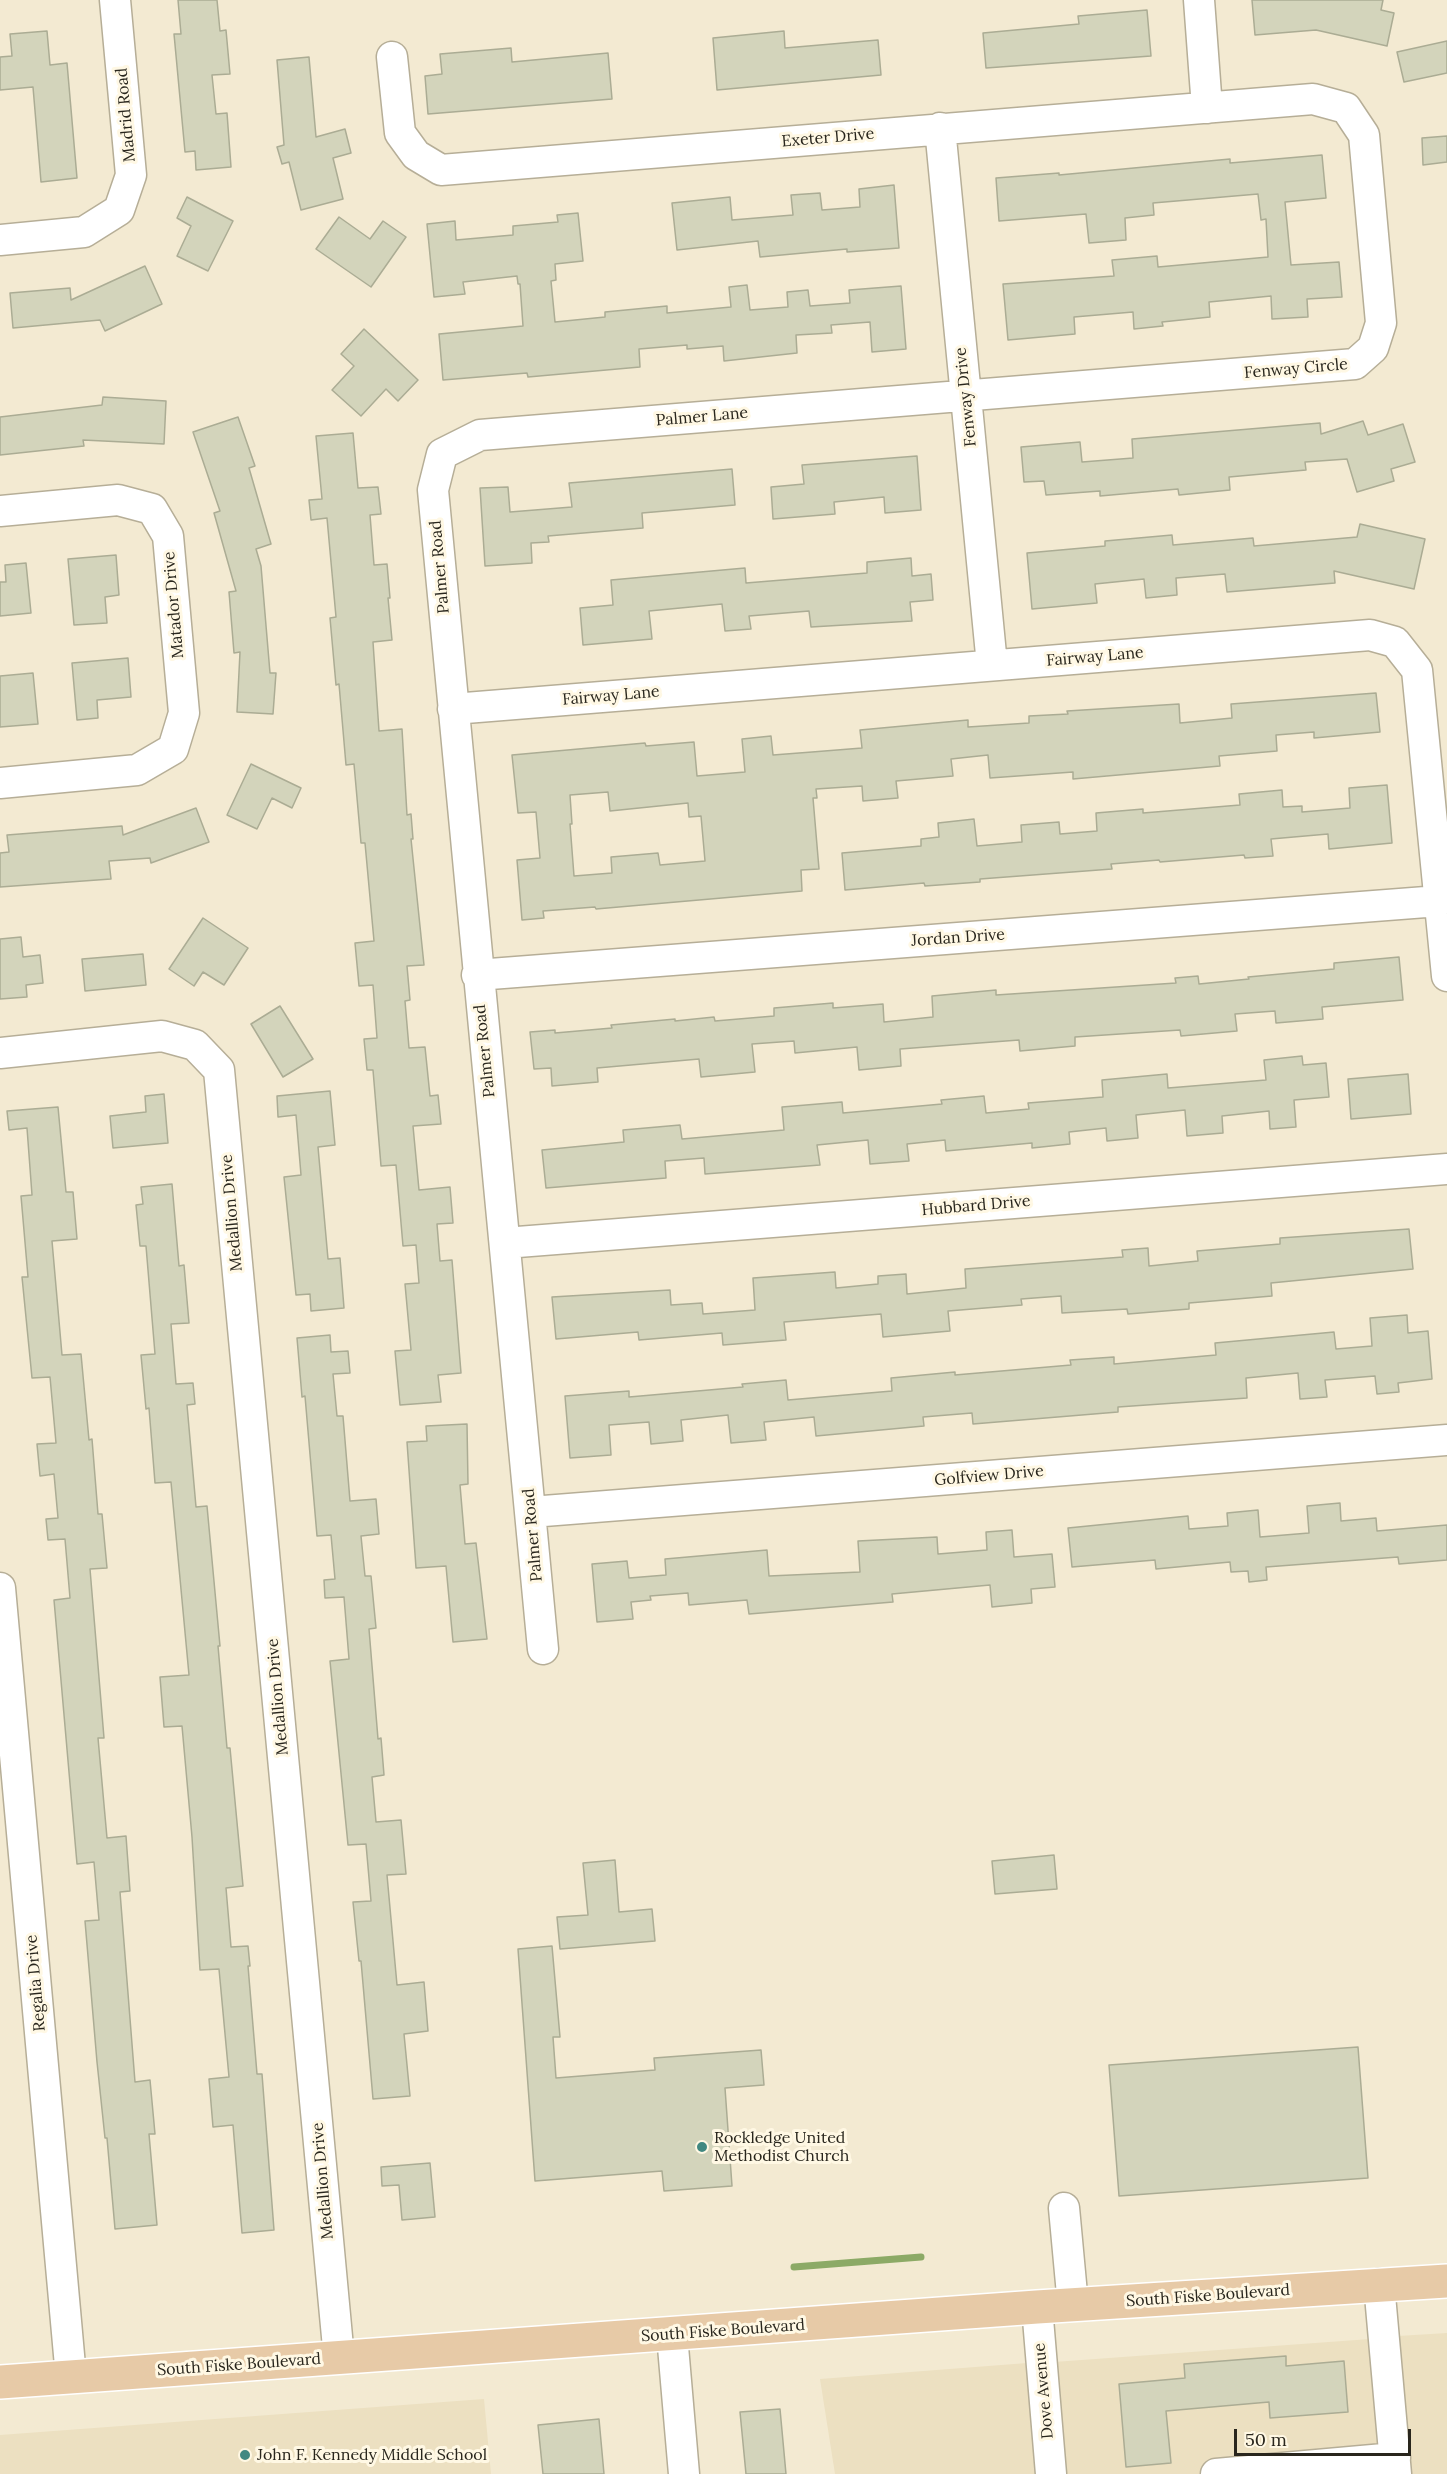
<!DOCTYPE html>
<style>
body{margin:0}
#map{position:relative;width:1447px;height:2474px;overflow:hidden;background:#f3ead2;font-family:Lora,serif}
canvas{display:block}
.scale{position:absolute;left:1234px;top:2429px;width:177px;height:27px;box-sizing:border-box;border:3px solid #29261d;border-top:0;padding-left:8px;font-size:18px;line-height:21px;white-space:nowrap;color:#29261d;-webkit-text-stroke:4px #fff8e4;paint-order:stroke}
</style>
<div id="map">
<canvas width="1447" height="2474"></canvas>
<div class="scale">50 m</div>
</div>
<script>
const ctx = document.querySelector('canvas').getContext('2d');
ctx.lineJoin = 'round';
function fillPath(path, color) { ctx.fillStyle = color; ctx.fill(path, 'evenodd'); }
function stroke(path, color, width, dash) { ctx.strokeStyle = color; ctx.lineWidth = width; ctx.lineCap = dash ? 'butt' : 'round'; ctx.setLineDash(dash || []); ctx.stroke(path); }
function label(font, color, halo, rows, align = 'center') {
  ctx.font = font + ' Lora,serif'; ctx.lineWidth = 6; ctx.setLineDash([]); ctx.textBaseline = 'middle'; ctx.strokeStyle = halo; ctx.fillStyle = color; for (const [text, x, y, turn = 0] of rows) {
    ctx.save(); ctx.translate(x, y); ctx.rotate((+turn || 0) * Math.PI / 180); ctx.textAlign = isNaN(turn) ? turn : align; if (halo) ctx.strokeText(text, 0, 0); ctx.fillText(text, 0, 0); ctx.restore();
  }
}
fillPath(new Path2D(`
 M1447,2333V2474H1410L1398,2336Z
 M1370,2339L1383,2474H1065L1054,2362Z
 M1027,2363L1037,2474H835L820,2379Z
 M484,2399L491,2474H0V2435Z`), '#ece0c1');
stroke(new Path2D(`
 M794,2267L921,2257`), '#8caa66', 7);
const building = new Path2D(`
 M178,0H217L220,31L226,30L230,74L212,75L216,114L227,113L231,167L196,170L195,151L185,152L174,34H181Z
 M1252,0H1383L1381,10L1394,13L1387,46L1316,30L1255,35Z
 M1147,10L1151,56L986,68L983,33L1079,24L1078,16Z
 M47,31L50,65L67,63L77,178L41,182L33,87L0,90V57L12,56L10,34Z
 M784,31L785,48L878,40L881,75L717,90L713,38Z
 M1447,41V73L1404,82L1397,52Z
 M511,48L512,62L608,53L612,99L428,114L425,76L442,74L440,54Z
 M309,57L316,137L345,129L351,153L333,158L343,199L301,210L289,162L282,164L277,147L284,145L277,60Z
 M1447,136V162L1423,165L1422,138Z
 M1322,155L1326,198L1285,202L1291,265L1339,262L1342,297L1307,299L1308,317L1272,319L1271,296L1209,302L1210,317L1162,322L1163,326L1134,329L1133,312L1074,317L1075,334L1008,340L1003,284L1114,276L1112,260L1157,256L1158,267L1268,257L1266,219L1261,220L1258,194L1153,203L1154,215L1125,218L1126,240L1089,243L1086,214L999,221L996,178L1059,173V175L1230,159V163Z
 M894,185L899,248L847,252V249L760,257L758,241L677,250L672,203L730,197L732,220L793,215L791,195L820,193L822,210L860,207L859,189Z
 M187,197L233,221L208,271L177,256L191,226L177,218Z
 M578,213L583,261L555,264L556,280L551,281L555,322L605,317V312L667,306V313L731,307L729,287L747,285L750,310L788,307L787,292L808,290L810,306L850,303L849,290L901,286L906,349L872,352L870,322L831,325L832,333L796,335L797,353L724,361L723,346L687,349V345L639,349L640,367L528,377L527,373L443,380L439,334L523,326L520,284H518L517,276L463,282L465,294L434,297L427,224L455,221L456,240L513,235V226L558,222L557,215Z
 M339,217L370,239L383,221L406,237L371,287L316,249Z
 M145,266L162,304L105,331L100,320L13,328L10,293L70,288L71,300Z
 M364,329L418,380L398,401L386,389L361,416L332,390L354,366L341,354Z
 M103,397L166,401L164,444L83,440L84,446L0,455V417L102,405Z
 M238,417L255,466L249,468L271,544L256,549L261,566L270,673H276L273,714L237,712L240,652L234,653L229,592L236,591L214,513L220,511L193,432Z
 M1363,421L1368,435L1403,424L1415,462L1391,469L1394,481L1357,492L1347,459L1305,462L1306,470L1229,477L1230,490L1179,495L1178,489L1100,496V491L1046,495L1044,481L1024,482L1021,447L1080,442L1082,462L1133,458L1132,439L1320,423L1321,434Z
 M353,433L358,488L378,487L381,514L370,515L374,565L387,564L390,598H388L392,640L373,642L379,731L402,729L407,815L411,814L413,839H411L424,965L407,966L410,1000L405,1001L409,1048L425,1047L430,1096L438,1095L441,1124L413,1126L419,1190L450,1187L453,1223L437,1224L440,1261L452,1260L461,1373L438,1375L441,1402L400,1405L395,1351L411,1350L405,1284L419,1283L416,1245L403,1246L396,1165L381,1166L373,1070H367L364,1039L377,1038L373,985L359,986L355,943L374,941L365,843H361L354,764L346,765L339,684L336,685L330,618L336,617L327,518L311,520L309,500L322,499L316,436Z
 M917,456L921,510L885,513L884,497L834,502L835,514L773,519L771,487L804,484L802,465Z
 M732,469L735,505L642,513L643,528L548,536L549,542L531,543L532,563L485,566L480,488L508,487L510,512L572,507L569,483Z
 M1360,524L1425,539L1414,589L1334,571L1335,583L1227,592L1225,574L1176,578L1177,595L1146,598L1144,579L1095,584L1097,603L1032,609L1027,553L1105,546V541L1172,535L1173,545L1253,538L1254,546L1357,537Z
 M116,555L119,595L105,597L107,623L74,625L68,559Z
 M911,558L912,576L931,574L933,600L910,602L912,621L811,627L809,611L749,616L751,629L725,631L722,604L649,611L652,639L583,645L580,608L613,605L611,580L745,568L746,583L867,573V562Z
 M26,563L31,613L0,616V582H6L5,565Z
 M128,658L131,697L97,700L98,718L77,720L72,663Z
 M33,673L38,724L0,727V676Z
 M1376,693L1380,732L1314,738V732L1276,735L1277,751L1219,756L1220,766L1073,779V772L990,778L988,755L951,759L953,776L896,781L898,798L863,801L862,786L816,789L817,798H813L819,869L801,870L802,891L596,909L595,907L543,911L544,918L522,920L517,860L540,858L536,812L518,813L512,755L645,743L646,746L694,742L697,776L745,772L742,739L771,736L773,755L812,752L862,748L860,730L968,720V727L1029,723V716L1068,714L1067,711L1179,704L1180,723L1232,718L1231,704ZM608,792L610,811L688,803L689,817L701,816L705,861L660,865L658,853L611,857L612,873L574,876L570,824H572L570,795Z
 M251,764L301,788L292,808L272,798L257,829L227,815Z
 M1387,785L1392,843L1329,849L1328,834L1271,839L1273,856L1245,858L1244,855L1160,862L1159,860L1111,864L1112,869L980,879V882L925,886L924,883L845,890L842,853L921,846V839L939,837L938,823L974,819L977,846L1022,842L1021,825L1059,822L1060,834L1097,831L1096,813L1143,809V813L1240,805L1239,794L1282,790L1283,807L1302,806V812L1350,808L1349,788Z
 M196,808L209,842L151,863L150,858L109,861L111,879L0,887V853L9,852L7,835L122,826L123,835Z
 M203,918L248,948L224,985L203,972L194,986L169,969Z
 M21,937L23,957L40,955L43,983L26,985L27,997L0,999V939Z
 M143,954L146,985L85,991L82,959Z
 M1399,957L1403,1000L1322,1007L1323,1019L1276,1023L1275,1011L1235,1014L1237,1031L1181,1036L1180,1030L1075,1037V1046L1020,1051L1019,1040L900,1049L901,1066L859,1070L857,1047L795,1053L794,1041L752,1044L755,1072L701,1077L699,1059L597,1068L598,1082L552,1086L551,1068L534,1069L530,1032L555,1030V1033L612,1028L611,1025L675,1019V1021L714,1017L715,1021L774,1016V1008L833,1003V1008L883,1004L884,1022L933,1017L932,996L996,990V995L1176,983L1175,978L1198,976L1199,984L1249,979L1248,977L1334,969V963Z
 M280,1006L313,1059L283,1077L251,1024Z
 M1302,1056L1303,1065L1326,1063L1329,1097L1294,1100L1296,1127L1270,1129L1269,1111L1222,1116L1223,1133L1187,1136L1185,1110L1136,1115L1138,1138L1107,1141L1106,1128L1069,1132L1070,1144L1032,1148V1143L946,1151L945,1140L907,1144L909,1161L870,1164L868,1140L817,1145L820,1165L705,1174L704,1158L665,1161L666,1178L546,1188L542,1150L624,1142L623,1130L680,1125L682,1139L784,1130L782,1107L842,1102L843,1113L942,1104L941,1100L984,1096L986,1113L1029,1109L1028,1103L1103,1097L1102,1080L1167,1074L1168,1088L1266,1080L1264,1060Z
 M1408,1074L1411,1114L1351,1119L1348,1079Z
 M330,1091L335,1145L318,1147L328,1259L340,1258L344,1308L311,1311L310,1294L296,1295L284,1177L301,1175L296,1115L278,1117L277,1096Z
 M164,1094L168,1143L113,1148L110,1116L146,1112L145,1096Z
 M58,1107L66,1192H73L77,1239L52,1241L62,1355L81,1354L89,1440L92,1439L98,1514H102L107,1568L90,1569L104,1738H98L107,1838L126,1836L130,1891L120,1892L135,2082L150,2080L155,2134H149L157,2225L115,2229L107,2138H105L97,2062L85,1921L99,1920L94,1862L77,1864L54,1600L70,1598L65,1539L48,1540L46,1519L58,1518L54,1474L40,1476L37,1444L56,1443L50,1377L32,1378L22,1277H28L21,1196L32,1195L27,1128L9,1130L7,1111Z
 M172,1184L179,1266L184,1265L189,1323L171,1324L176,1384L193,1383L195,1404L187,1405L196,1507L207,1506L220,1646H218L227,1748H230L243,1886L226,1888L231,1947L248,1946L250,1966H248L257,2074H262L274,2230L242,2233L233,2125L213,2127L209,2079L229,2077L219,1969L200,1970L192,1837L182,1726L164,1727L160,1677L189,1675L171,1482L155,1483L149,1408L146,1409L141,1355L155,1354L146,1246H140L136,1205L143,1204L141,1187Z
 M1409,1229L1413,1269L1271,1283L1272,1296L1189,1303V1309L1128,1314L1127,1309L1062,1313L1061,1296L1021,1299L1022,1305L948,1311L950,1331L883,1337L881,1314L784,1322L786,1340L723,1345L722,1333L639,1340L638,1332L556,1339L552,1297L670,1290L671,1305L702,1303L703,1314L755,1310L753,1278L835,1272L836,1288L878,1284V1276L906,1274L907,1294L966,1288L965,1269L1123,1257L1122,1250L1148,1248L1149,1266L1198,1261L1197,1251L1280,1244V1238Z
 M1407,1315L1408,1333L1428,1331L1432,1379L1398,1383L1399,1392L1377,1394L1375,1376L1325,1380L1327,1397L1300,1399L1298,1373L1246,1378L1247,1398L1118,1407V1412L973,1424L972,1413L923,1417L924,1426L816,1436L814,1417L764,1422L766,1440L731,1443L728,1415L681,1420L683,1441L651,1444L649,1422L609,1425L611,1455L570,1458L565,1396L629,1391V1397L743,1387L742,1384L786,1380L788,1400L892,1391L891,1378L955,1372V1375L1071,1365L1070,1360L1114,1357V1364L1216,1355L1215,1343L1334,1332L1336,1349L1372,1346L1370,1318Z
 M330,1335L331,1352L348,1351L350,1373L333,1374L337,1416H343L350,1501L376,1499L379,1534L361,1536L365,1576H371L376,1628L369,1629L378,1739L381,1738L384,1775L372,1777L376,1822L401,1820L406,1874L387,1875L397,1985L424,1982L428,2031L404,2034L410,2096L373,2099L361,1961H359L353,1902L371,1901L366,1844L348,1845L330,1661L349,1659L344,1597L325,1598L324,1580L335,1579L331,1535L317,1536L305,1396L302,1397L297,1338Z
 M467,1424L468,1484L460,1485L465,1544L476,1543L487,1639L453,1642L446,1566L416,1568L407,1442L427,1441L426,1426Z
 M1340,1503L1341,1521L1376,1518L1377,1531L1447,1525V1560L1399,1564L1398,1557L1266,1567L1267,1580L1249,1582L1248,1571L1231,1572L1230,1562L1156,1569L1155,1560L1072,1567L1068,1528L1188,1516L1189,1529L1228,1526L1227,1513L1258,1510L1260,1537L1309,1533L1307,1506Z
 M1012,1530L1014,1557L1052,1554L1055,1587L1031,1589L1032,1603L992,1607L990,1585L892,1594L893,1602L749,1614L747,1600L689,1605L688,1593L650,1596L651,1600L631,1602L633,1619L597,1622L592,1564L627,1561L629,1578L666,1575L665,1559L767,1550L769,1576L860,1572L858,1541L937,1537L938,1554L987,1550L986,1532Z
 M1054,1855L1057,1889L995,1894L992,1861Z
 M615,1860L619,1912L652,1909L655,1941L560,1949L557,1917L588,1915L583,1863Z
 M552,1946L560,2037H553L556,2078L655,2070L654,2058L761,2050L764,2085L725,2088L732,2186L664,2191L662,2171L535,2181L518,1949Z
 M1358,2047L1368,2178L1119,2196L1109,2065Z
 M430,2163L435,2217L402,2220L399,2185L382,2186L381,2167Z
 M1286,2356V2366L1344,2361L1348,2412L1270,2418L1269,2402L1166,2411L1171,2463L1126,2467L1119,2384L1185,2378L1184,2364Z
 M780,2409L786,2474H746L740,2412Z
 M599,2419L604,2474H543L538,2425Z`);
fillPath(building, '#d3d4bb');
stroke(building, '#abac94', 1.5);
const minor = new Path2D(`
 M1199,0L1207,108
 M392,57L400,133L416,155L441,170L1313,99L1346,108L1364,135L1381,323L1373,348L1355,364L480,435L442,454L433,490L543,1649
 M940,128L992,665
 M0,240L84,232L119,210L131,175L115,0
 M0,511L118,500L152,509L168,536L184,713L173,749L137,770L0,783
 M453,709L1370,635L1395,642L1417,670L1447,976
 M477,975L1439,901
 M0,1053L162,1036L195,1045L219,1070L339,2358
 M505,1243L1447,1169
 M531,1512L1447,1440
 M0,1588L71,2377
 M1064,2208L1073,2305
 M1379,2284L1396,2474
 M1037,2307L1051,2474
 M672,2335L684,2474
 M1216,2474L1395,2458`);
const major = new Path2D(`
 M0,2382L1037,2307L1447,2281`);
stroke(minor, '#b6ae97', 33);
stroke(major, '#fff', 36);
stroke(minor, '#fff', 30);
stroke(major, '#e7caa7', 33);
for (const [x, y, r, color] of [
 [702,2147,6,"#418881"],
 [245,2455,6,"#418881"]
]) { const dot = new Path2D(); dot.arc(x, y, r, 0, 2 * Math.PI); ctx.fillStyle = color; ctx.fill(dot); stroke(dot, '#fff8e4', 2); }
label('16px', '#29261d', '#fff8e4', [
 ["Madrid Road",126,115,-95],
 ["Exeter Drive",828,138,-5],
 ["Fenway Circle",1296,369,-5],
 ["Fenway Drive",966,397,-96],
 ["Palmer Lane",702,417,-5],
 ["Palmer Road",440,567,-95],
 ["Matador Drive",174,605,-95],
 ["Fairway Lane",1095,657,-5],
 ["Fairway Lane",611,696,-5],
 ["Jordan Drive",958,938,-4],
 ["Palmer Road",485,1051,-96],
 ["Hubbard Drive",976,1206,-5],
 ["Medallion Drive",232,1213,-95],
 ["Golfview Drive",989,1476,-5],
 ["Palmer Road",533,1535,-95],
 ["Medallion Drive",278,1697,-95],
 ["Regalia Drive",36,1983,-95],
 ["Medallion Drive",323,2181,-95],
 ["South Fiske Boulevard",1208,2296,-4],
 ["South Fiske Boulevard",723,2331,-4],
 ["South Fiske Boulevard",239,2365,-4],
 ["Dove Avenue",1044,2391,-95]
]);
label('16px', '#29261d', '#fff8e4', [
 ["Rockledge United",714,2138],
 ["Methodist Church",714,2156],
 ["John F. Kennedy Middle School",257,2455]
], 'left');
</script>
